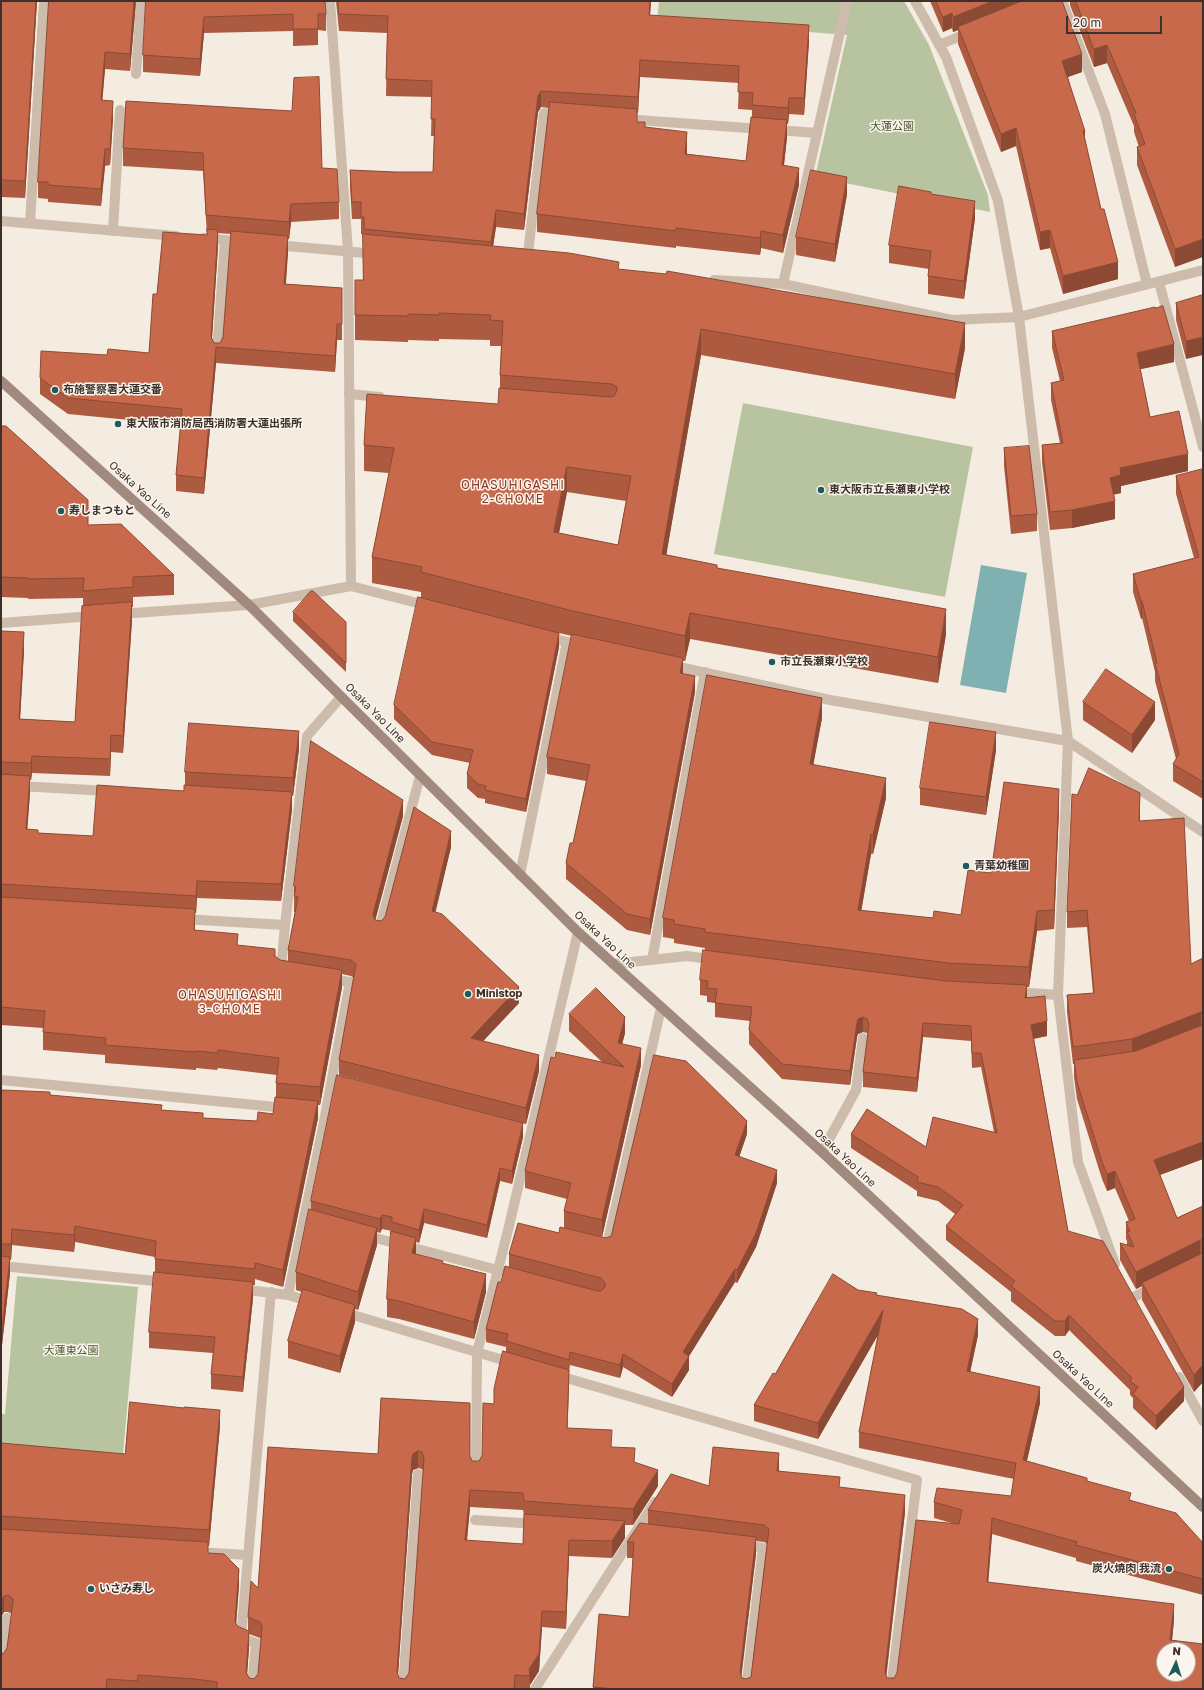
<!DOCTYPE html>
<meta charset="utf-8">
<style>
body{margin:0}
#map{position:relative;width:1204px;height:1690px;overflow:hidden;background:#f4ebe1;font-family:"Golos Text",sans-serif}
canvas{display:block}
.frame{position:absolute;inset:0;border:2px solid #3b302b;pointer-events:none}
.north{position:absolute;left:1156px;top:1642px;width:40px;height:40px;box-sizing:border-box;background:#fbf5ee;border:1px solid #aea6a0;border-radius:50%;rotate:4deg;font-size:11px;font-weight:700;line-height:16px;text-align:center;color:#3b302b}
.north::after{content:'';display:block;margin:auto;width:14px;height:18px;background:#1f5a5e;clip-path:polygon(50% 0,100% 100%,50% 72%,0 100%)}
.scale{position:absolute;left:1066px;top:16px;width:96px;height:18px;box-sizing:border-box;border:2px solid #3b302b;border-top:0;padding-left:5px;font-size:12px;line-height:14px;white-space:nowrap;color:#3b302b;-webkit-text-stroke:3px #fbf5ee;paint-order:stroke}
</style>
<div id="map">
<canvas width="1204" height="1690"></canvas>
<div class="frame"></div>
<div class="north">N</div>
<div class="scale">20 m</div>
</div>
<script>
const ctx = document.querySelector('canvas').getContext('2d');
ctx.lineJoin = 'round';
function fillPath(path, color) { ctx.fillStyle = color; ctx.fill(path, 'evenodd'); }
function stroke(path, color, width, dash) { ctx.strokeStyle = color; ctx.lineWidth = width; ctx.lineCap = dash ? 'butt' : 'round'; ctx.setLineDash(dash || []); ctx.stroke(path); }
function label(font, color, halo, rows, align = 'center') {
  ctx.font = font + ' "Golos Text","Noto Sans JP",sans-serif'; ctx.lineWidth = 3; ctx.setLineDash([]); ctx.textBaseline = 'middle'; ctx.strokeStyle = halo; ctx.fillStyle = color; for (const [text, x, y, turn = 0] of rows) {
    ctx.save(); ctx.translate(x, y); ctx.rotate((+turn || 0) * Math.PI / 180); ctx.textAlign = isNaN(turn) ? turn : align; if (halo) ctx.strokeText(text, 0, 0); ctx.fillText(text, 0, 0); ctx.restore();
  }
}
fillPath(new Path2D(`
 M659,1H904L929,45L988,195L990,212L815,177L847,35L657,20Z
 M743,403L973,447L945,597L714,554Z
 M17,1276L138,1287L122,1465L1,1454V1414H5Z`), '#b8c4a0');
fillPath(new Path2D(`
 M981,565L1027,573L1006,693L960,685Z`), '#7fb0b2');
stroke(new Path2D(`
 M939,45L970,32
 M136,74L141,1
 M624,119L817,133
 M113,231L120,110
 M527,263L544,113L562,114
 M1159,282L1203,447
 M217,353L225,240
 M349,394L380,397
 M520,875L567,642
 M379,931L420,776
 M652,960L705,672
 M822,1152L856,1090L863,1038
 M364,1235L517,1275
 M603,1244L607,1245L661,1008
 M476,1472L477,1353
 M475,1520L537,1524
 M1,1664L7,1618`), '#cdbbac', 10);
stroke(new Path2D(`
 M330,1L348,251L351,586
 M915,1L946,57L998,201L1019,317L1068,741L1058,995L1078,1162L1115,1264
 M1062,1L1105,114L1147,284
 M1,221L176,236
 M30,223L44,1
 M204,238L244,242
 M276,245L376,254
 M714,280L783,284L952,320L1019,317L1203,270
 M783,284L847,1
 M119,614L249,605L351,586L429,606
 M1,623L94,616
 M547,637L584,646
 M670,665L830,700L1068,741L1203,832
 M1,785L109,791
 M183,919L285,925
 M613,964L687,956L716,960
 M283,971H281L285,925L307,736L341,697
 M1014,992L1058,995
 M1,1080L286,1108
 M1,1266L166,1282
 M240,1289L288,1295L312,1302
 M288,1295L323,1127L350,982L330,979
 M1134,1297L1153,1287
 M343,1312L513,1363
 M477,1353L509,1226L578,932
 M556,1375L917,1480L891,1689
 M1179,1377L1203,1421
 M743,1545L763,1548L746,1689
 M195,1552L248,1555
 M252,1689L256,1643L241,1638L271,1292
 M403,1689L418,1474
 M535,1689L655,1502`), '#cdbbac', 10);
stroke(new Path2D(`
 M1,381L249,605L578,932L822,1152L1203,1507`), '#a18a7d', 10);
fillPath(new Path2D(`
 M1,1H37L25,198L1,197Z
 M49,1H136L130,71L105,69L102,100L113,118L110,165L105,166L101,206L48,202V199L38,198V182Z
 M146,1L326,14V31L318,30V45L293,46V31L204,33L200,76L143,72V55Z
 M336,1H651L650,15L809,41L804,115L789,114L788,124H787V137L784,165L799,185L783,253L761,248L760,255L676,246V248L537,232V214L549,108L541,107L538,112L524,230L496,227L493,246L619,269L965,348L955,399L701,355L666,555L717,568L946,634L938,683L690,639L685,661H683V674L695,692L650,935L627,930L566,879V863L573,843L586,781L547,774V757L572,636L559,633V647L526,812L485,803V799L478,798L467,788V774L470,763L432,755L394,719V705L421,597V592L372,583V557L389,473L364,471V445L498,404L500,388V375L501,346H490V340L439,339V341L408,340V342L355,340V280H363V234H361V219H352L350,187V170L395,172H433L434,136H431L432,97L386,96L387,33L339,31ZM640,77L739,83L738,109L752,110V117L746,161L687,154V149L637,122V113H638ZM567,492L626,501L618,545L559,533Z
 M930,1H1062L1082,72L1068,77L1085,141L1101,209L1118,279L1063,294L1050,248L1040,250L1016,146L1001,152L958,44V30L953,32L952,28L943,32Z
 M1070,1H1203L1175,267L1137,165V147H1139L1134,132V126L1107,63L1094,67L1070,5Z
 M126,101L322,168L339,202V219L291,222L289,239H288V252L286,284L342,288V340H337L335,372L216,363L204,494L176,491V475L181,425L68,414L40,394V378L107,355L149,353L157,294L207,235L203,171L123,166V148ZM218,233L231,234L223,337L220,343H214L212,338L218,246Z
 M847,194L835,262L796,255V237Z
 M931,194L975,218L964,299L928,294V276L929,269L889,263V245Z
 M1203,295L1186,359L1176,320V303Z
 M1052,331L1174,362L1140,369L1150,417L1188,471L1121,486V493L1113,495L1115,519L1072,528L1050,530L1042,462V445L1060,443L1051,400V383L1060,381L1052,348Z
 M1,426L88,525L174,575V595L133,597V607H132V620L123,753L111,752L110,776L32,773L31,780H30V793L27,829L38,833L93,836L184,791L185,785V772L299,749L293,796H292V809L281,901L197,898L196,913H195V930L238,946L275,956L280,960L288,961V950L295,912H294V886L403,816L375,920L381,921L451,847L435,912L519,1003L483,1041L539,1071L526,1124L339,1075V1060L354,978L351,976L342,974V987L320,1105H318V1118L283,1287L255,1279V1285H253V1298L243,1392L211,1389V1374L213,1353L149,1348V1332L155,1272V1257L75,1242L74,1252L12,1245L11,1260H10V1273L1,1354V1090L50,1095L162,1110L203,1118L257,1121L273,1114L276,1097V1083L277,1075L218,1068L217,1070L196,1068V1070L105,1063V1055L43,1050V1028L1,1025V631L24,650L20,719L75,722L83,606V598L28,599V598L1,597Z
 M1004,448L1037,514V531L1011,534L1004,466Z
 M1203,469V799L1173,781V764L1176,759L1155,681V672L1142,618L1141,619L1133,592V574L1194,558L1176,494V476Z
 M293,612L346,622V672L293,621Z
 M1083,702L1155,720L1132,753L1083,720Z
 M822,718L813,764L886,798L873,854H871L861,911L933,918L961,915L991,873L1059,809L1054,929L1037,931L1029,987H1027V997L1047,1036L1034,1039L1068,1231L1184,1401L1156,1430L1133,1408V1398L1130,1395V1390L1069,1330L1065,1336H1055L1011,1301V1292L946,1240V1226L955,1214L938,1201L917,1196V1191L851,1148V1134L926,1147L994,1132L981,1067L972,1068L971,1041L923,1037L917,1092L863,1087V1072L868,1035L867,1033L863,1032L858,1034L857,1037L850,1085L782,1079L749,1044V1030L750,1021L715,1017V1003L707,1002V996L700,995V980L705,948L674,943V939L663,937V918Z
 M996,750L986,815L920,805V788Z
 M1077,795L1140,810V821L1191,964L1203,958V1159L1160,1175L1177,1218L1203,1206V1382L1194,1392L1142,1300V1286L1136,1289L1120,1260V1243L1127,1245V1241L1126,1239V1222L1129,1221L1115,1188L1107,1191L1102,1179L1077,1099L1074,1077V1064H1073L1067,1012V995L1093,993L1087,927L1067,928V912Z
 M569,1014L625,1033L622,1044L641,1065L602,1237L564,1228V1211L567,1199L525,1188V1171L555,1058L602,1062L569,1031Z
 M747,1134L739,1157L777,1183L756,1247L737,1283L735,1282L689,1356V1370L672,1397L623,1367L620,1378L570,1365L569,1373L567,1428L612,1447L635,1462L658,1486L633,1525H625V1538L612,1558L569,1556L566,1629L542,1627L539,1671L530,1685V1689H1L4,1653L7,1648L12,1614L8,1612H4L1,1617V1443L125,1454L220,1426L209,1546H208V1553L239,1585L236,1624L237,1626L248,1631V1617L258,1588L378,1454L381,1398L470,1456L472,1461H479L482,1456L506,1352V1347L486,1342V1329L501,1282L509,1267V1254L559,1233L606,1238L611,1236ZM418,1468L422,1469L423,1472L409,1673L405,1679L399,1678L398,1674L412,1474L413,1470ZM470,1507L523,1510L524,1515L523,1544L467,1541ZM249,1634L260,1638L261,1641L258,1674L254,1679L249,1678L247,1674L249,1648Z
 M523,1137L512,1184L500,1181L487,1238L424,1223L419,1243L416,1242V1254L443,1263L486,1292L474,1339L399,1319L387,1317V1299L392,1231L382,1229L380,1233L377,1232V1245L358,1310L355,1309V1322L340,1373L288,1358V1341L302,1292L296,1290V1272L311,1210V1201Z
 M858,1290L877,1295L978,1335L970,1372L1040,1403L1027,1461L1087,1481L1131,1500L1203,1543V1595L1076,1561V1558L992,1534L988,1582L1174,1620L1172,1640L1203,1689H593V1687L629,1617L633,1558H627V1542L648,1524V1510L709,1486L779,1471L840,1487L905,1512L886,1675L887,1678H894L897,1673L955,1524L934,1518V1502L1011,1496L1014,1479L859,1448V1432L878,1335L818,1439L754,1421V1405L775,1374ZM756,1541L764,1542L767,1544L751,1677L746,1679L742,1678L741,1675L756,1554Z`), '#ac5a40');
fillPath(new Path2D(`
 M36,1H37L25,198V181Z
 M134,1H136L130,71V54Z
 M650,1H651L649,31V15Z
 M993,1H1031L958,27V30L953,32V17Z
 M952,13V28L943,32V17Z
 M204,17V33L200,76V59Z
 M809,25V41L804,115V98Z
 M1107,45V63L1094,67V49Z
 M105,52V69L101,117V100Z
 M1082,54V72L1062,79V61Z
 M640,60V77L638,113V97Z
 M541,91V107L538,112L524,230V214L538,96Z
 M789,98V114L788,124V108Z
 M113,101V118L110,165V149Z
 M787,120V137L782,182V165Z
 M1016,128V146L1001,152V134Z
 M1083,131H1085V148Z
 M687,132V149L685,172V154Z
 M105,149V166L101,206V189Z
 M799,168V185L783,253V235Z
 M847,177V194L835,262V244Z
 M975,201V218L964,299V281Z
 M291,204V222L289,239V222Z
 M496,210V227L491,259V242Z
 M218,230V246L211,353V337Z
 M1050,230V248L1040,250V232Z
 M761,231V248L760,255V238Z
 M288,236V252L284,300V284Z
 M1203,239V257L1175,267V249Z
 M1118,262V279L1063,294V276Z
 M965,323V348L955,399V374Z
 M337,324V340L335,372V356Z
 M701,329V355L662,580V554Z
 M1203,337V355L1186,359V341Z
 M1174,344V362L1137,370V353Z
 M216,347V363L204,494V478Z
 M1188,454V471L1121,486V493L1110,495V478L1120,468Z
 M567,467V492L554,558V532Z
 M1115,501V519L1072,528V510Z
 M1141,601H1142V618L1141,619Z
 M132,602V620L123,753V736Z
 M946,609V634L938,683V657Z
 M690,613V639L685,661V636Z
 M24,632V650L19,737V719Z
 M559,633V647L526,812V799Z
 M683,658V674L680,673Z
 M695,676V692L650,935V919Z
 M822,698V718L810,783V764Z
 M1155,702V720L1132,753V735Z
 M299,731V749L293,796V778Z
 M996,732V750L986,815V797Z
 M111,735V752L110,776V759Z
 M32,756V773L31,780V763Z
 M30,776V793L26,847V829Z
 M886,778V798L873,854V835Z
 M1059,789V809L1054,929V910Z
 M292,792V809L281,901V884Z
 M1140,793V810L1139,838V821Z
 M403,800V816L373,929V914Z
 M451,831V847L432,927V911Z
 M871,834V854L858,930V910Z
 M197,881V898L196,913V896Z
 M195,909V926L194,947V930Z
 M1037,911V931L1029,987V967Z
 M342,970V987L320,1105V1087Z
 M1027,985V1000L1025,998Z
 M519,987V1003L471,1054V1038Z
 M1201,1012V1029L1132,1056V1039Z
 M625,1017V1033L618,1060V1043Z
 M863,1017V1032L858,1034L857,1037L850,1085V1071L857,1023L858,1019Z
 M1047,1021V1036L1031,1039V1025Z
 M923,1023V1037L917,1092V1078Z
 M641,1048V1065L602,1237V1220Z
 M539,1055V1071L526,1124V1108Z
 M318,1101V1118L283,1287V1270Z
 M747,1121V1134L735,1169V1155Z
 M523,1123V1137L512,1184V1171Z
 M1203,1142V1159L1154,1177V1160Z
 M500,1168V1181L487,1238V1225Z
 M777,1170V1183L756,1247L737,1283V1270Z
 M1115,1171V1188L1107,1191V1174Z
 M424,1209V1223L419,1243V1230Z
 M382,1215V1229L380,1233V1219Z
 M75,1226V1242L74,1252V1235Z
 M377,1228V1245L358,1310V1292Z
 M12,1229V1245L11,1260V1244Z
 M416,1238V1256L412,1253Z
 M1200,1240V1257L1142,1283V1286L1136,1289V1272Z
 M10,1257V1273L1,1354V1338Z
 M735,1269V1282L683,1366V1352Z
 M486,1274V1292L474,1339V1322Z
 M253,1282V1298L243,1392V1377Z
 M355,1305V1322L340,1373V1356Z
 M883,1310V1326L818,1439V1423Z
 M1069,1315V1330L1065,1336V1321Z
 M978,1319V1335L967,1387V1371Z
 M623,1354V1367L620,1378V1365Z
 M689,1356V1370L672,1397V1384Z
 M1203,1365V1382L1194,1392V1375Z
 M569,1370V1386L567,1444V1428Z
 M1040,1387V1403L1023,1477V1460Z
 M1184,1387V1401L1156,1430V1416Z
 M220,1410V1426L209,1546V1530Z
 M418,1451V1468L413,1470L412,1474L397,1689V1672L412,1457L413,1454Z
 M779,1453V1470L777,1487V1471Z
 M658,1470V1486L633,1525V1509Z
 M470,1490V1507L465,1557V1540Z
 M905,1495V1512L885,1688V1672Z
 M992,1518V1534L987,1599V1582Z
 M625,1521V1538L612,1558V1541Z
 M756,1537V1554L740,1688V1672Z
 M569,1540V1556L566,1629V1612Z
 M239,1569V1585L235,1638V1621Z
 M4,1596V1612L1,1617V1600Z
 M1174,1604V1620L1171,1650L1170,1640Z
 M542,1611V1627L539,1671L530,1685L529,1669Z
 M249,1631V1648L246,1688V1672Z
 M515,1675V1689H514Z`), '#8c4a34');
const building = new Path2D(`
 M1,1H36L25,181L1,180Z
 M49,1H134L130,54L105,52L101,100L113,101L110,149H105L101,189L48,185V182H38Z
 M146,1H325L326,14H318V29H293V14L204,17L200,59L143,55Z
 M338,1H650L649,15L809,25L804,98H789L788,108L752,105L753,93L738,92L739,66L640,60L638,97L541,91L538,96L524,214L496,210L491,242L364,229V217H361V202H352L350,170L395,172H433L435,119H431L432,81L386,79L388,16L339,14Z
 M936,1H993L953,17L952,13L943,17Z
 M1022,1H1062L1082,54L1062,61L1085,131H1083L1101,209H1104L1118,262L1063,276L1050,230L1040,232L1016,128L1001,134L958,27Z
 M1076,1H1203V239L1175,249L1137,147L1145,144L1134,114L1136,113L1107,45L1094,49Z
 M319,77L322,168L337,169L339,202L291,204L289,222L206,215L203,153L123,148L126,101L292,111L294,78Z
 M550,102L637,109V122H645V127L687,132L685,154L746,161L751,117L787,120L782,165L799,168L783,235L761,231L760,238L676,228V231L537,214Z
 M811,170L847,177L835,244L796,237Z
 M899,186L931,192V194L975,201L964,281L928,276L931,251L889,245Z
 M207,229L218,230L211,337L214,343H220L223,337L231,231L288,236L284,284L342,288V324H337L335,356L216,347L204,478L176,475L182,409L68,398L40,378L41,351L107,355L108,349L149,353L153,294H157L163,232L207,235Z
 M363,234L569,253L619,262L618,269L666,274L667,271L965,323L955,374L701,329L662,554L717,565V568L946,609L938,657L690,613L685,636L569,610L421,572L422,567L372,557L394,448L364,445L367,394L498,404L499,388L610,397L614,396L617,391V387L612,384L500,375L503,321L490,320L491,315L439,313V315L408,314V316L355,315V280H363ZM567,467L631,476L618,545L554,532Z
 M1203,295V337L1186,341L1176,303Z
 M1163,306L1174,344L1137,353L1150,417L1179,411L1188,454L1120,468L1121,475L1110,478L1115,501L1072,510L1050,512L1042,445L1063,443L1051,383L1064,380L1052,331L1155,307V308Z
 M1,426H6L88,500V525L121,524L174,575L133,577V587L83,591L84,578L28,579V578L1,577Z
 M1029,446L1037,514L1011,516L1004,448Z
 M1203,469V782L1173,764L1179,754L1155,663H1157L1142,601H1141L1133,574L1199,557L1176,476Z
 M311,591H313L346,622V663L293,612Z
 M418,597L559,633L526,799L485,790L486,786L478,784L467,774L473,750L432,742L394,705Z
 M132,602L123,736L111,735L110,759L32,756L31,763L1,762V631L24,632L19,719L75,722L82,606Z
 M572,634L683,658L680,673L695,676L650,919L627,914L566,863L570,843H573L590,765L547,757Z
 M1106,669L1155,702L1132,735L1083,702Z
 M707,675L822,698L810,764L886,778L873,835L871,834L858,910L933,918L934,911L961,915L968,870L991,873L1004,782L1059,789L1054,910L1037,911L1029,967L948,963L705,932V929L674,924V920L663,918Z
 M930,722L996,732L986,797L920,788Z
 M189,723L299,731L293,778L185,772Z
 M311,741L403,800L373,914L375,920L381,921L385,917L414,807L451,831L432,911L442,914L519,987L471,1038L539,1055L526,1108L339,1060L356,964L351,960L288,950L298,897L294,896L296,887L294,886Z
 M1089,768L1140,793L1139,821L1184,818L1191,964L1203,958V1012H1201L1132,1039L1073,1047L1067,995L1094,993L1087,910L1067,912L1072,794L1077,795Z
 M1,774L30,776L26,829L38,830V833L93,836L97,785L184,791V785L292,792L281,884L197,881L196,896L1,884Z
 M1,897L195,909L194,930L238,934L237,945L275,949V956L280,960L342,970L320,1087L276,1083L279,1058L218,1050L217,1053L196,1051V1052L105,1045L106,1038L43,1032L45,1011L1,1007Z
 M703,950L946,981L1027,985L1025,998L1045,996L1047,1021L1031,1025L1068,1231L1103,1241L1184,1387L1156,1416L1133,1394L1138,1387L1130,1381L1132,1378L1069,1315L1065,1321H1055L1011,1286L1015,1281L946,1226L963,1205L938,1187L917,1182L918,1177L851,1134L867,1109L926,1147L933,1117L997,1133L981,1053H972L971,1026L923,1023L917,1078L863,1072L869,1024L867,1019L863,1017L858,1019L857,1023L850,1071L782,1064L749,1030L752,1007L715,1003L717,989L707,988L708,981L700,980Z
 M596,988L625,1017L618,1043L641,1048L602,1220L564,1211L571,1183L525,1171L551,1057L555,1058L556,1052L624,1067L569,1014Z
 M1203,1025V1142L1154,1160L1177,1218L1203,1206V1240H1200L1136,1272L1120,1243L1134,1247L1127,1231L1130,1232L1126,1222L1135,1219L1115,1171L1107,1174L1102,1162L1077,1082L1074,1060L1136,1051Z
 M654,1055L686,1061L747,1121L735,1155L777,1170L756,1233L737,1270L735,1269L683,1352L689,1356L672,1384L623,1354L620,1365L570,1352L569,1360L506,1341L508,1334L486,1329L498,1282H501L505,1266L597,1291H601L605,1287V1283L601,1278L509,1254L518,1223L559,1233L560,1227L606,1238L611,1236Z
 M337,1075L523,1123L512,1171L500,1168L487,1225L424,1209L419,1230L392,1222V1217L382,1215L380,1219L311,1201Z
 M1,1090L50,1092V1095L162,1105L161,1110L203,1113V1118L257,1121L258,1112L273,1114L275,1097L318,1101L283,1270L255,1263V1269L155,1259L156,1241L75,1226L74,1235L12,1229L11,1244H1Z
 M309,1209L377,1228L358,1292L296,1272Z
 M391,1231L416,1238L412,1253L443,1261L442,1263L486,1274L474,1322L399,1301L387,1299Z
 M1203,1253V1365L1194,1375L1142,1283Z
 M1,1256L10,1257L1,1338Z
 M154,1272L253,1282L243,1377L211,1374L215,1337L149,1332Z
 M833,1274L858,1290L877,1293L876,1295L962,1309L978,1319L967,1371L1040,1387L1023,1460L1087,1478V1481L1131,1493L1129,1500L1176,1513L1203,1543V1579L1076,1545L1077,1542L992,1518L987,1582L1174,1604L1170,1640L1203,1644V1689H616L593,1687L599,1614L629,1617L634,1542H627L640,1523L756,1537L740,1672L742,1678L746,1679L751,1677L769,1529L764,1525L648,1510L671,1474L709,1486L713,1447L779,1453L777,1471L840,1477L839,1487L905,1495L885,1672L887,1678H894L897,1673L916,1520L959,1524L962,1510L934,1502L937,1488L1011,1496L1016,1463L859,1432L883,1310L818,1423L754,1405L773,1373L775,1374ZM1164,1650H1188V1674H1164Z
 M303,1289L355,1305L340,1356L288,1341Z
 M503,1351L569,1370L567,1428L612,1430L611,1447L635,1448L634,1462L658,1470L633,1509L524,1501L523,1493L470,1490L465,1540L523,1544L524,1514L625,1521L612,1541L569,1540L566,1612L542,1611L539,1654L529,1669L530,1676L515,1675L514,1689H217V1682L195,1679L138,1675L137,1681L107,1679L106,1689H1V1654L4,1653L7,1648L13,1602V1599L8,1595L4,1596L1,1600V1529L208,1542V1553L224,1554L239,1569L235,1621L237,1626L249,1631L246,1672L249,1678L254,1679L258,1674L262,1627L260,1622L248,1617L251,1581L258,1588L268,1447L378,1454L381,1398L470,1403V1456L472,1461H479L482,1456L483,1403L494,1404V1389ZM418,1451L422,1452L424,1458L409,1673L405,1679L399,1678L397,1672L412,1457L413,1454Z
 M130,1402L184,1408V1407L220,1410L209,1530L1,1516V1443L125,1454Z`);
fillPath(building, '#c8694b');
stroke(building, '#8c4a34', 1);
for (const [x, y, r, color] of [
 [55,390,4,"#1f5a5e"],
 [118,424,4,"#1f5a5e"],
 [821,490,4,"#1f5a5e"],
 [61,511,4,"#1f5a5e"],
 [772,662,4,"#1f5a5e"],
 [966,866,4,"#1f5a5e"],
 [468,994,4,"#1f5a5e"],
 [1169,1569,4,"#1f5a5e"],
 [91,1589,4,"#1f5a5e"]
]) { const dot = new Path2D(); dot.arc(x, y, r, 0, 2 * Math.PI); ctx.fillStyle = color; ctx.fill(dot); stroke(dot, '#fbf5ee', 1.5); }
label('11px', '#4a5a2e', '#fbf5ee', [
 ["大蓮公園",892,127],
 ["大蓮東公園",71,1351]
]);
label('bold 11px', '#3b302b', '#fbf5ee', [
 ["布施警察署大蓮交番",63,390],
 ["東大阪市消防局西消防署大蓮出張所",126,424],
 ["東大阪市立長瀬東小学校",829,490],
 ["寿しまつもと",69,511],
 ["市立長瀬東小学校",780,662],
 ["青葉幼稚園",974,866],
 ["Ministop",476,994],
 ["炭火焼肉 我流",1161,1569,"right"],
 ["いさみ寿し",99,1589]
], 'left');
label('11px', '#3b302b', '#fbf5ee', [
 ["Osaka Yao Line",140,490,42],
 ["Osaka Yao Line",375,713,45],
 ["Osaka Yao Line",605,940,43],
 ["Osaka Yao Line",845,1158,43],
 ["Osaka Yao Line",1083,1379,43]
]);
ctx.letterSpacing = '1px';
label('12px', '#8c3b22', '#fbf5ee', [
 ["OHASUHIGASHI",513,485],
 ["2-CHOME",513,499],
 ["OHASUHIGASHI",230,995],
 ["3-CHOME",230,1009]
]);
ctx.letterSpacing = '0px';
</script>
